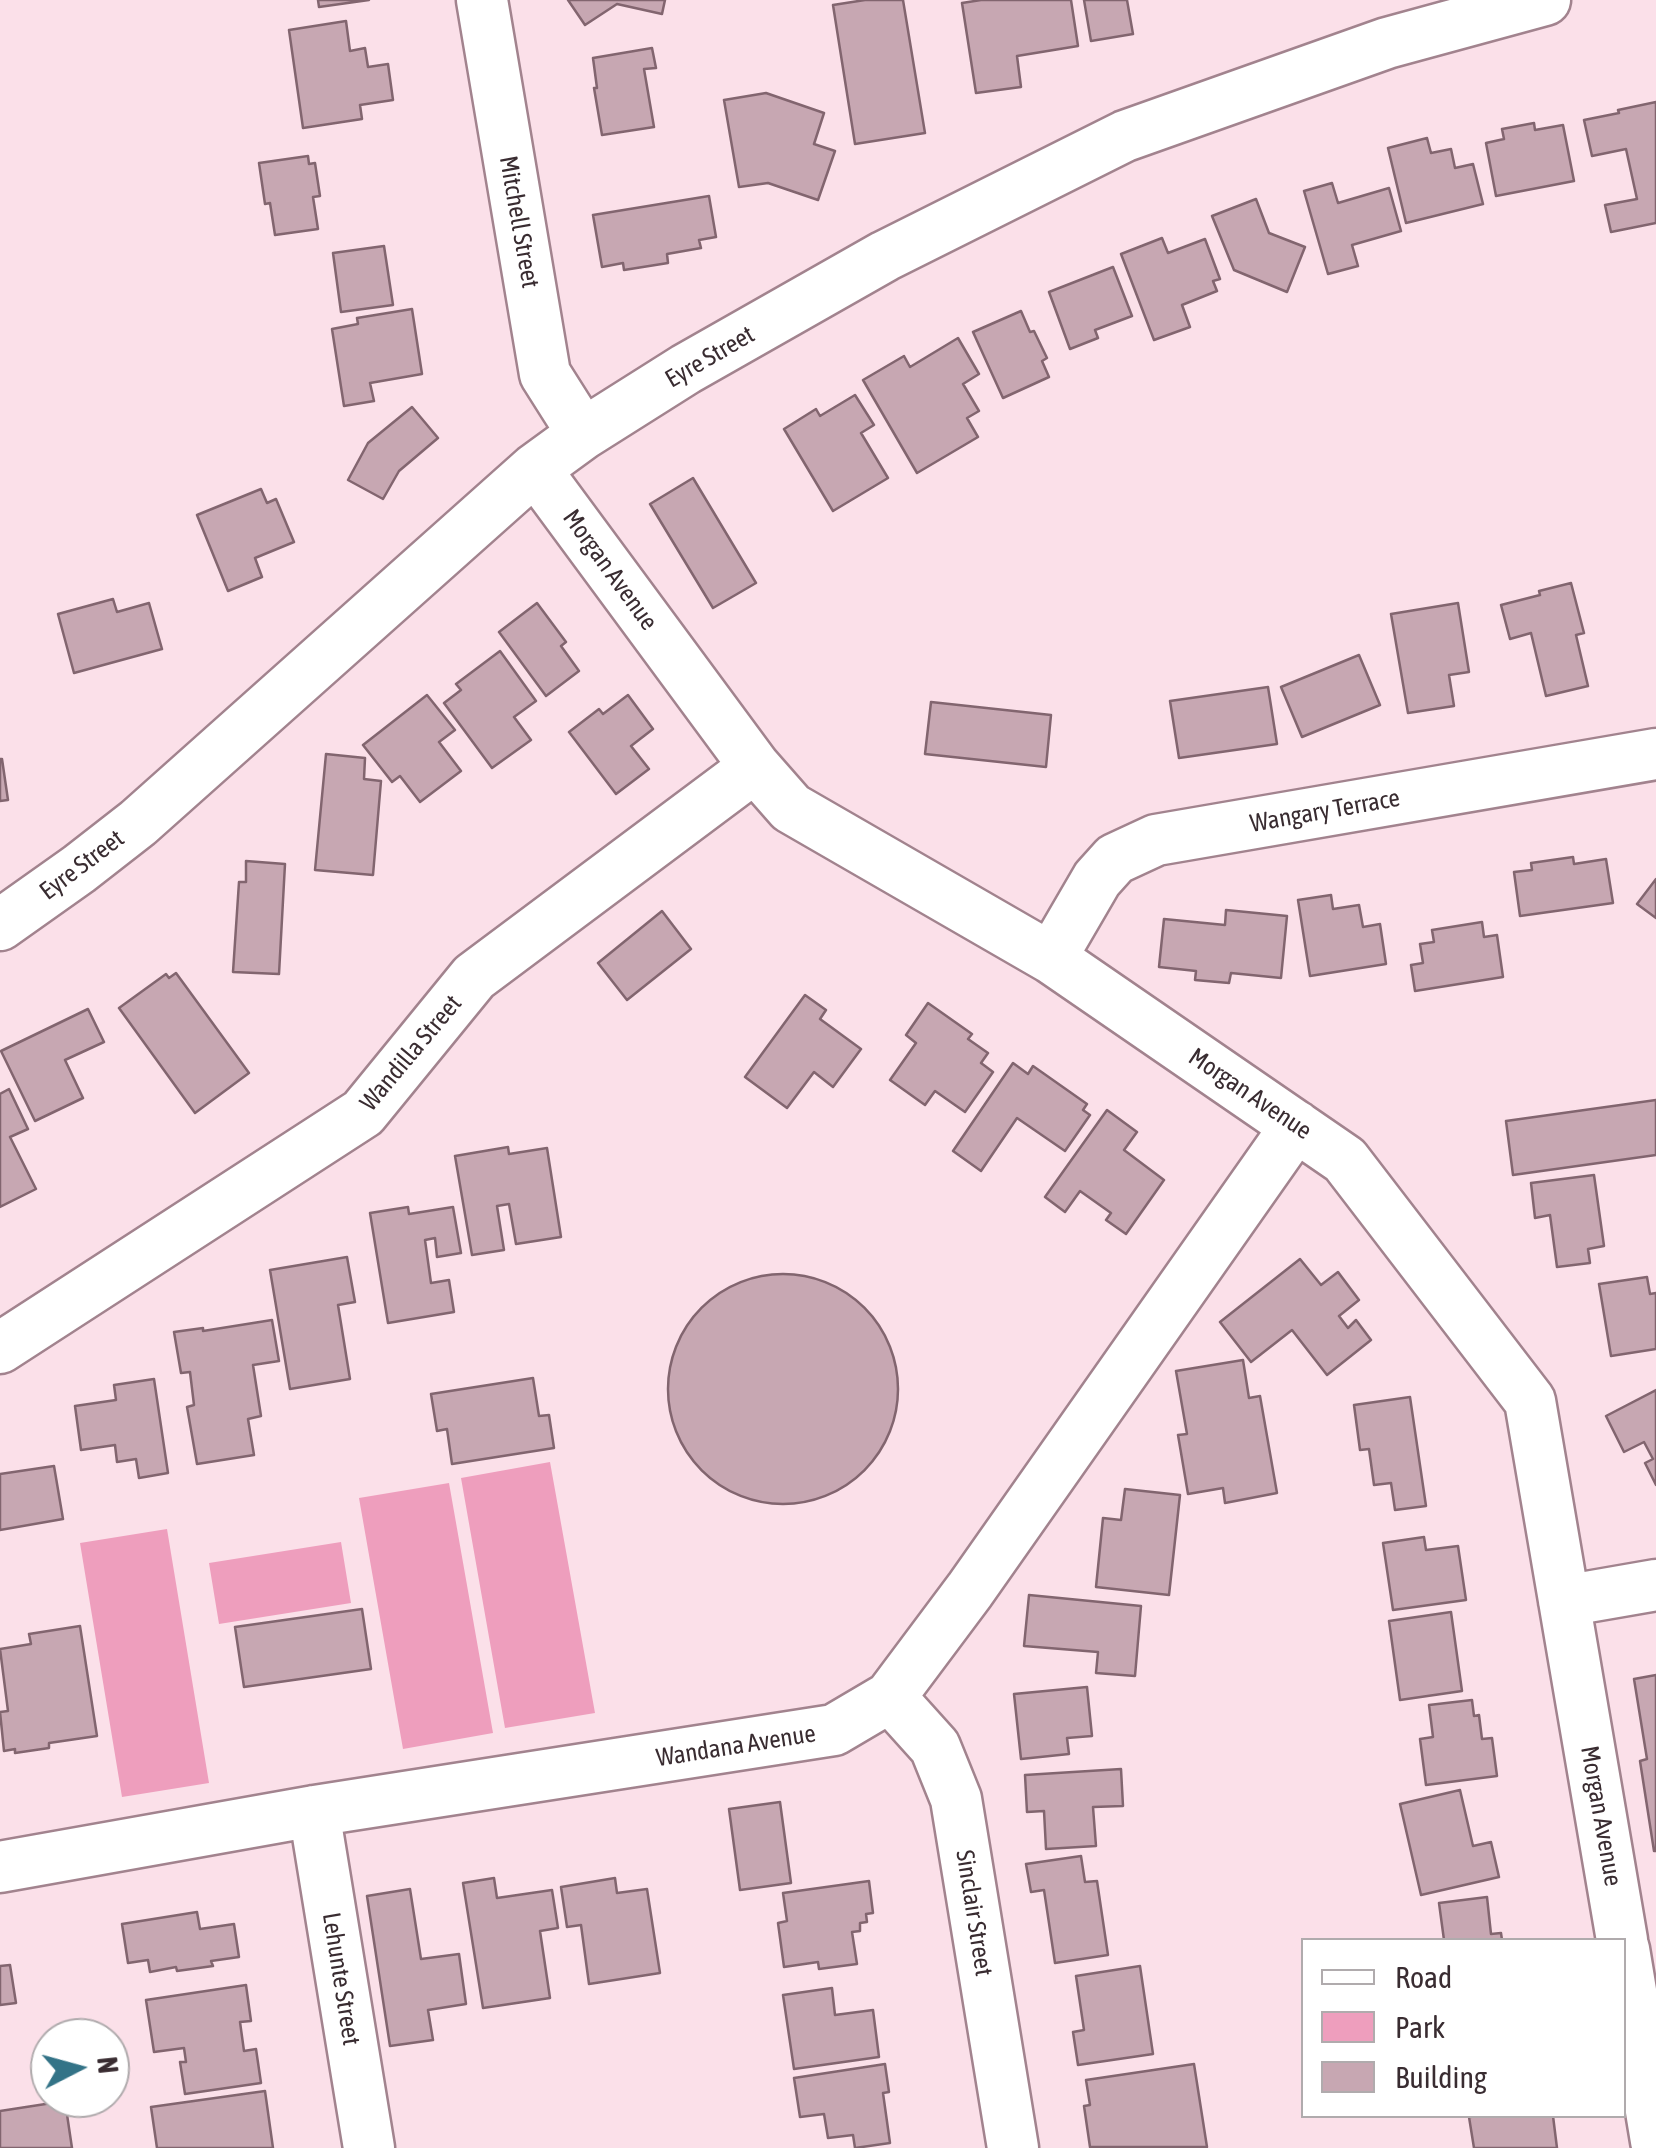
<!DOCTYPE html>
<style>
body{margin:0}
#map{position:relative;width:1656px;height:2148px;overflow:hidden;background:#fbe0e9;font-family:"Asap Condensed",sans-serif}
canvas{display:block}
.legend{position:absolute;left:1301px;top:1938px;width:325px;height:180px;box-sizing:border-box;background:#fff;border:2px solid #b0abad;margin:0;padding:12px 18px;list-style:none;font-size:30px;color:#392c31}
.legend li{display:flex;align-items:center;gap:20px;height:50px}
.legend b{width:50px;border:2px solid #b0abad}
.north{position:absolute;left:30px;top:2018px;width:100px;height:100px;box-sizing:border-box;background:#fff;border:2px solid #b0abad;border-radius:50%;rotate:84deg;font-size:28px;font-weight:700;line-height:40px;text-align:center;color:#392c31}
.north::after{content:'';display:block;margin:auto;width:35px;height:45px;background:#337387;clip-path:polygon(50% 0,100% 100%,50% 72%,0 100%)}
</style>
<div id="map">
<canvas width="1656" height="2148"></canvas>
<ul class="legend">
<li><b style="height:12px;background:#fff"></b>Road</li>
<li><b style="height:28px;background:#ee9ebd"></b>Park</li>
<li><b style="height:28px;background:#c7a7b2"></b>Building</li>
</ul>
<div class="north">N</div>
</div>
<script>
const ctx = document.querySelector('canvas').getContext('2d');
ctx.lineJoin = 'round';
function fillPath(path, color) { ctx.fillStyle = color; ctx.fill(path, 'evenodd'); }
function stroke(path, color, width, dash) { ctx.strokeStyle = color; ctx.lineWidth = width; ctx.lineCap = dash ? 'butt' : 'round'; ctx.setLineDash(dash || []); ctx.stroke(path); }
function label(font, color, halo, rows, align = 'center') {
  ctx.font = font + ' "Asap Condensed",sans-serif'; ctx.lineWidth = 8; ctx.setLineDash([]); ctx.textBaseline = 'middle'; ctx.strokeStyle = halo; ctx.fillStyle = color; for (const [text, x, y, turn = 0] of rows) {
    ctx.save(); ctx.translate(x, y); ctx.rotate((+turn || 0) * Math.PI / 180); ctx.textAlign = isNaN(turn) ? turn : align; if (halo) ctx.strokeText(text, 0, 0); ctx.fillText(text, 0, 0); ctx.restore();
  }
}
fillPath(new Path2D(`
 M550,1462L595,1713L505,1728L461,1478Z
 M449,1483L493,1733L403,1749L359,1498Z
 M167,1529L209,1783L122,1797L80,1543Z
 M341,1542L351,1603L219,1624L209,1563Z`), '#ee9ebd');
const building = new Path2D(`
 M318,0H369L319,7Z
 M568,0H665L662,14L617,4L585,25Z
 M865,0H903L925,133L855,144L833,5Z
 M981,0H1071L1078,46L1017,56L1021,87L976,93L962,3Z
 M1084,0H1127L1133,34L1091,41Z
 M346,21L350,51L365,48L368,67L388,64L393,100L360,105L362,119L303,128L289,30Z
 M652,48L656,68L644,69L654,127L602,135L594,88H597L593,58Z
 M766,93L824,113L814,144L835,151L818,200L768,183L739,187L724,100Z
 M1656,102V223L1611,232L1605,205L1637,199L1626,149L1592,156L1584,120L1619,113L1618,110Z
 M1534,123L1535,130L1563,125L1574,181L1496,196L1486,143L1504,139L1502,129Z
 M1427,138L1431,153L1451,149L1455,168L1473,164L1483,204L1406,223L1388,148Z
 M308,156L309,164L315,163L320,196L313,197L318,229L275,235L270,203L265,204L259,163Z
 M1332,183L1338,203L1389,188L1401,231L1352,245L1358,266L1328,274L1304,191Z
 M709,196L716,237L699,240L701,248L667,254L668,263L624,270L623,263L602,267L593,215Z
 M1256,199L1269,233L1305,247L1287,292L1234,270L1212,216Z
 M1162,238L1168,253L1205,239L1220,279L1213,281L1217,291L1182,305L1190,327L1154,340L1121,254Z
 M384,246L393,305L341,312L333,253Z
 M1113,267L1132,316L1095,330L1098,338L1070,349L1049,292Z
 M412,309L422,374L370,383L374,401L344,406L332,329L358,324L357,318Z
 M1021,311L1030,332L1034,331L1047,358L1042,361L1049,377L1003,398L973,332Z
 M958,338L979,374L963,384L979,411L967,418L978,437L917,473L863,380L904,356L910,367Z
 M855,395L874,425L861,433L888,478L833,511L784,429L816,409L820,416Z
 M412,407L438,438L399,471L383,499L348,480L368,443Z
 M693,478L756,583L713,608L650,504Z
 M261,489L267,503L276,499L294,542L255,558L262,577L228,591L197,515Z
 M1571,583L1584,633L1576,635L1588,686L1546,696L1531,633L1510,639L1501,605L1540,595L1539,591Z
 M113,599L117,612L149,603L162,649L74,673L58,614Z
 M537,603L566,642L561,646L579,671L546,696L499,632Z
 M1458,603L1469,672L1449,675L1454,706L1408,713L1391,614Z
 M500,651L536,701L514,717L531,740L492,768L444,703L461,690L456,684Z
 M1359,655L1380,705L1302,737L1281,687Z
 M1268,687L1277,744L1179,758L1170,701Z
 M427,695L455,730L439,742L461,771L420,802L400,776L392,782L363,745Z
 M628,695L653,729L631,746L649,769L616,794L569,732L599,709L603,714Z
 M931,702L1051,715L1046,767L925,754Z
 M326,754L365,758L364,779L381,781L373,875L315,870Z
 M0,759H2L8,800L0,801Z
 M1573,857L1574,864L1606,859L1613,903L1520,916L1514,872L1532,870L1531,863Z
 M246,861L285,864L279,974L233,972L239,882H246Z
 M1656,879V918L1637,904Z
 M1331,895L1333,909L1359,905L1363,927L1380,924L1386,964L1310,976L1298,900Z
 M1226,910L1287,916L1281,978L1231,973L1229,983L1195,980L1196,971L1159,967L1164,919L1225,925Z
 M662,911L691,949L627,1000L598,963Z
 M1482,922L1484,937L1497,935L1503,977L1415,991L1411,965L1423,963L1420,944L1434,942L1432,930Z
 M176,973L249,1073L195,1113L119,1008L166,974L169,978Z
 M805,995L826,1010L820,1019L861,1049L833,1087L814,1072L787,1108L745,1077Z
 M928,1003L972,1034L968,1039L988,1053L981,1063L993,1072L965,1112L935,1091L925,1105L890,1080L916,1043L906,1035Z
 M88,1009L104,1042L65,1060L83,1098L35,1121L1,1051Z
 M1013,1063L1028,1074L1033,1066L1087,1104L1083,1110L1090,1115L1065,1151L1017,1118L981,1171L953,1151Z
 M9,1089L28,1129L10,1137L36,1189L0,1207V1094Z
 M1656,1100V1155L1513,1175L1506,1121Z
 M1107,1110L1137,1132L1124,1150L1164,1180L1126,1234L1106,1220L1111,1213L1080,1191L1065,1212L1045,1197Z
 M508,1147L509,1154L547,1148L561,1237L516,1244L509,1204L497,1206L504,1250L472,1255L455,1156Z
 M1594,1175L1604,1246L1588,1249L1590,1263L1557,1267L1550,1215L1535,1218L1531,1183Z
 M408,1207L409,1214L453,1207L461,1253L437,1257L435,1238L425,1240L431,1283L449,1280L454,1312L388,1323L370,1213Z
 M347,1257L355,1302L338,1305L350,1379L290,1389L270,1270Z
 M1300,1259L1321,1285L1338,1272L1359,1300L1339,1316L1348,1328L1356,1320L1371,1340L1327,1375L1292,1330L1251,1362L1220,1322Z
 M668 1389a115 115 0 1 1 230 0a115 115 0 1 1-230 0Z
 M1647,1277L1650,1294L1656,1293V1349L1611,1356L1599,1284Z
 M272,1320L279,1361L253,1365L261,1416L248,1419L254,1455L197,1464L187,1407L194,1405L190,1372L181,1373L174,1332L203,1328V1331Z
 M1243,1360L1249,1398L1260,1396L1277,1493L1225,1503L1223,1488L1188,1494L1178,1435L1187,1434L1176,1371Z
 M533,1378L539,1416L549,1415L554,1448L452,1464L447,1429L437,1431L431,1394Z
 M154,1379L168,1473L139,1478L136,1459L117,1462L115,1445L81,1450L75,1406L116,1400L114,1385Z
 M1656,1390V1485L1645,1463L1653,1459L1644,1442L1624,1452L1606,1416Z
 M1410,1397L1426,1506L1395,1510L1391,1483L1374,1485L1369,1449L1360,1450L1354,1405Z
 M54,1466L63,1519L0,1530V1474Z
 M1125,1489L1180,1495L1169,1595L1096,1587L1103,1518L1121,1520Z
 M1424,1537L1426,1550L1458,1546L1466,1600L1393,1610L1383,1543Z
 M1029,1595L1141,1606L1135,1676L1096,1673L1098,1652L1024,1646Z
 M362,1609L371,1669L244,1687L235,1627Z
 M1451,1612L1462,1691L1400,1700L1389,1621Z
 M80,1626L97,1736L49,1743V1748L15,1753V1749L4,1751L0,1712L8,1711L0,1649L31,1644L29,1634Z
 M1656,1675V1851H1654L1640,1761L1647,1759L1634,1679Z
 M1087,1687L1092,1736L1067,1738L1069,1754L1021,1759L1014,1694Z
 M1472,1700L1474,1716L1479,1715L1482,1739L1492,1738L1497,1776L1426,1785L1420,1739L1433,1737L1429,1705Z
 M1121,1769L1123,1806L1093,1807L1096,1846L1046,1849L1044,1811L1027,1812L1025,1775Z
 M1460,1790L1473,1846L1491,1842L1499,1877L1421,1895L1400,1804Z
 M780,1802L791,1883L740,1890L729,1809Z
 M1081,1856L1085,1882L1097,1881L1108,1955L1055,1963L1044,1890L1031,1892L1026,1864Z
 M494,1878L497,1898L552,1890L558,1928L540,1931L550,1998L483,2008L463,1883Z
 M615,1878L617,1893L647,1889L660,1973L589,1984L581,1925L567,1927L561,1887Z
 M869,1881L873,1913L866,1914L867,1922L860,1923V1931L852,1932L857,1964L819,1969L818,1962L784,1967L778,1923L787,1921L783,1893Z
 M410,1889L421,1959L459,1954L466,2004L428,2010L433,2040L390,2046L367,1896Z
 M1487,1897L1491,1934L1501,1933L1502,1940H1444L1439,1903Z
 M197,1912L200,1929L234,1924L239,1957L211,1961L213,1966L177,1971L176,1967L150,1972L148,1960L128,1963L122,1924Z
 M10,1965L16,2003L0,2005V1966Z
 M1140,1966L1153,2054L1078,2065L1073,2032L1084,2030L1076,1976Z
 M246,1985L251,2021L240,2022L244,2051L256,2049L261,2083L185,2094L180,2062H186L184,2048L154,2052L146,2000Z
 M832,1988L835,2015L873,2010L879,2057L794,2069L783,1995Z
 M885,2064L889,2092L883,2093L890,2143L855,2148L853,2135L828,2138L824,2114L800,2117L794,2078Z
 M1194,2064L1207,2147H1090L1084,2106L1090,2105L1086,2080Z
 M265,2091L273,2148H157L151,2107Z
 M65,2101L72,2148H0V2111Z
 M1484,2116H1553L1557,2148H1474L1469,2117Z`);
fillPath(building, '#c7a7b2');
stroke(building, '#82656f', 2.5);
const minor = new Path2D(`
 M482,0L545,374L583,434
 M535,469L755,767L791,808L1051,958L1345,1160L1530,1401L1622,1940
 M0,925L79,869L138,823L535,469L583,434L686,369L885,256L1125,136L1387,43L1545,0
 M1051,958L1097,879L1115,859L1156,840L1656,754
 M0,1348L363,1113L474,977L755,767
 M1564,1601L1656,1585
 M890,1697L935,1747L956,1799L1013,2148
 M314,1811L369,2148
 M0,1867L314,1811L834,1730L890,1697L970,1590L1296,1126
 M1624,1949L1656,2141`);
stroke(minor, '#a2838e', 55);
stroke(minor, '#fff', 50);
label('25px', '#392c31', '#fff', [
 ["Mitchell Street",519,222,80],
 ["Eyre Street",710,357,-30],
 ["Morgan Avenue",610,570,54],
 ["Wangary Terrace",1325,811,-10],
 ["Eyre Street",82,865,-37],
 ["Wandilla Street",411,1053,-50],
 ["Morgan Avenue",1250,1094,34],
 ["Wandana Avenue",736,1746,-9],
 ["Morgan Avenue",1601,1816,80],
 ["Sinclair Street",974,1913,81],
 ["Lehunte Street",341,1979,81]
]);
</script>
